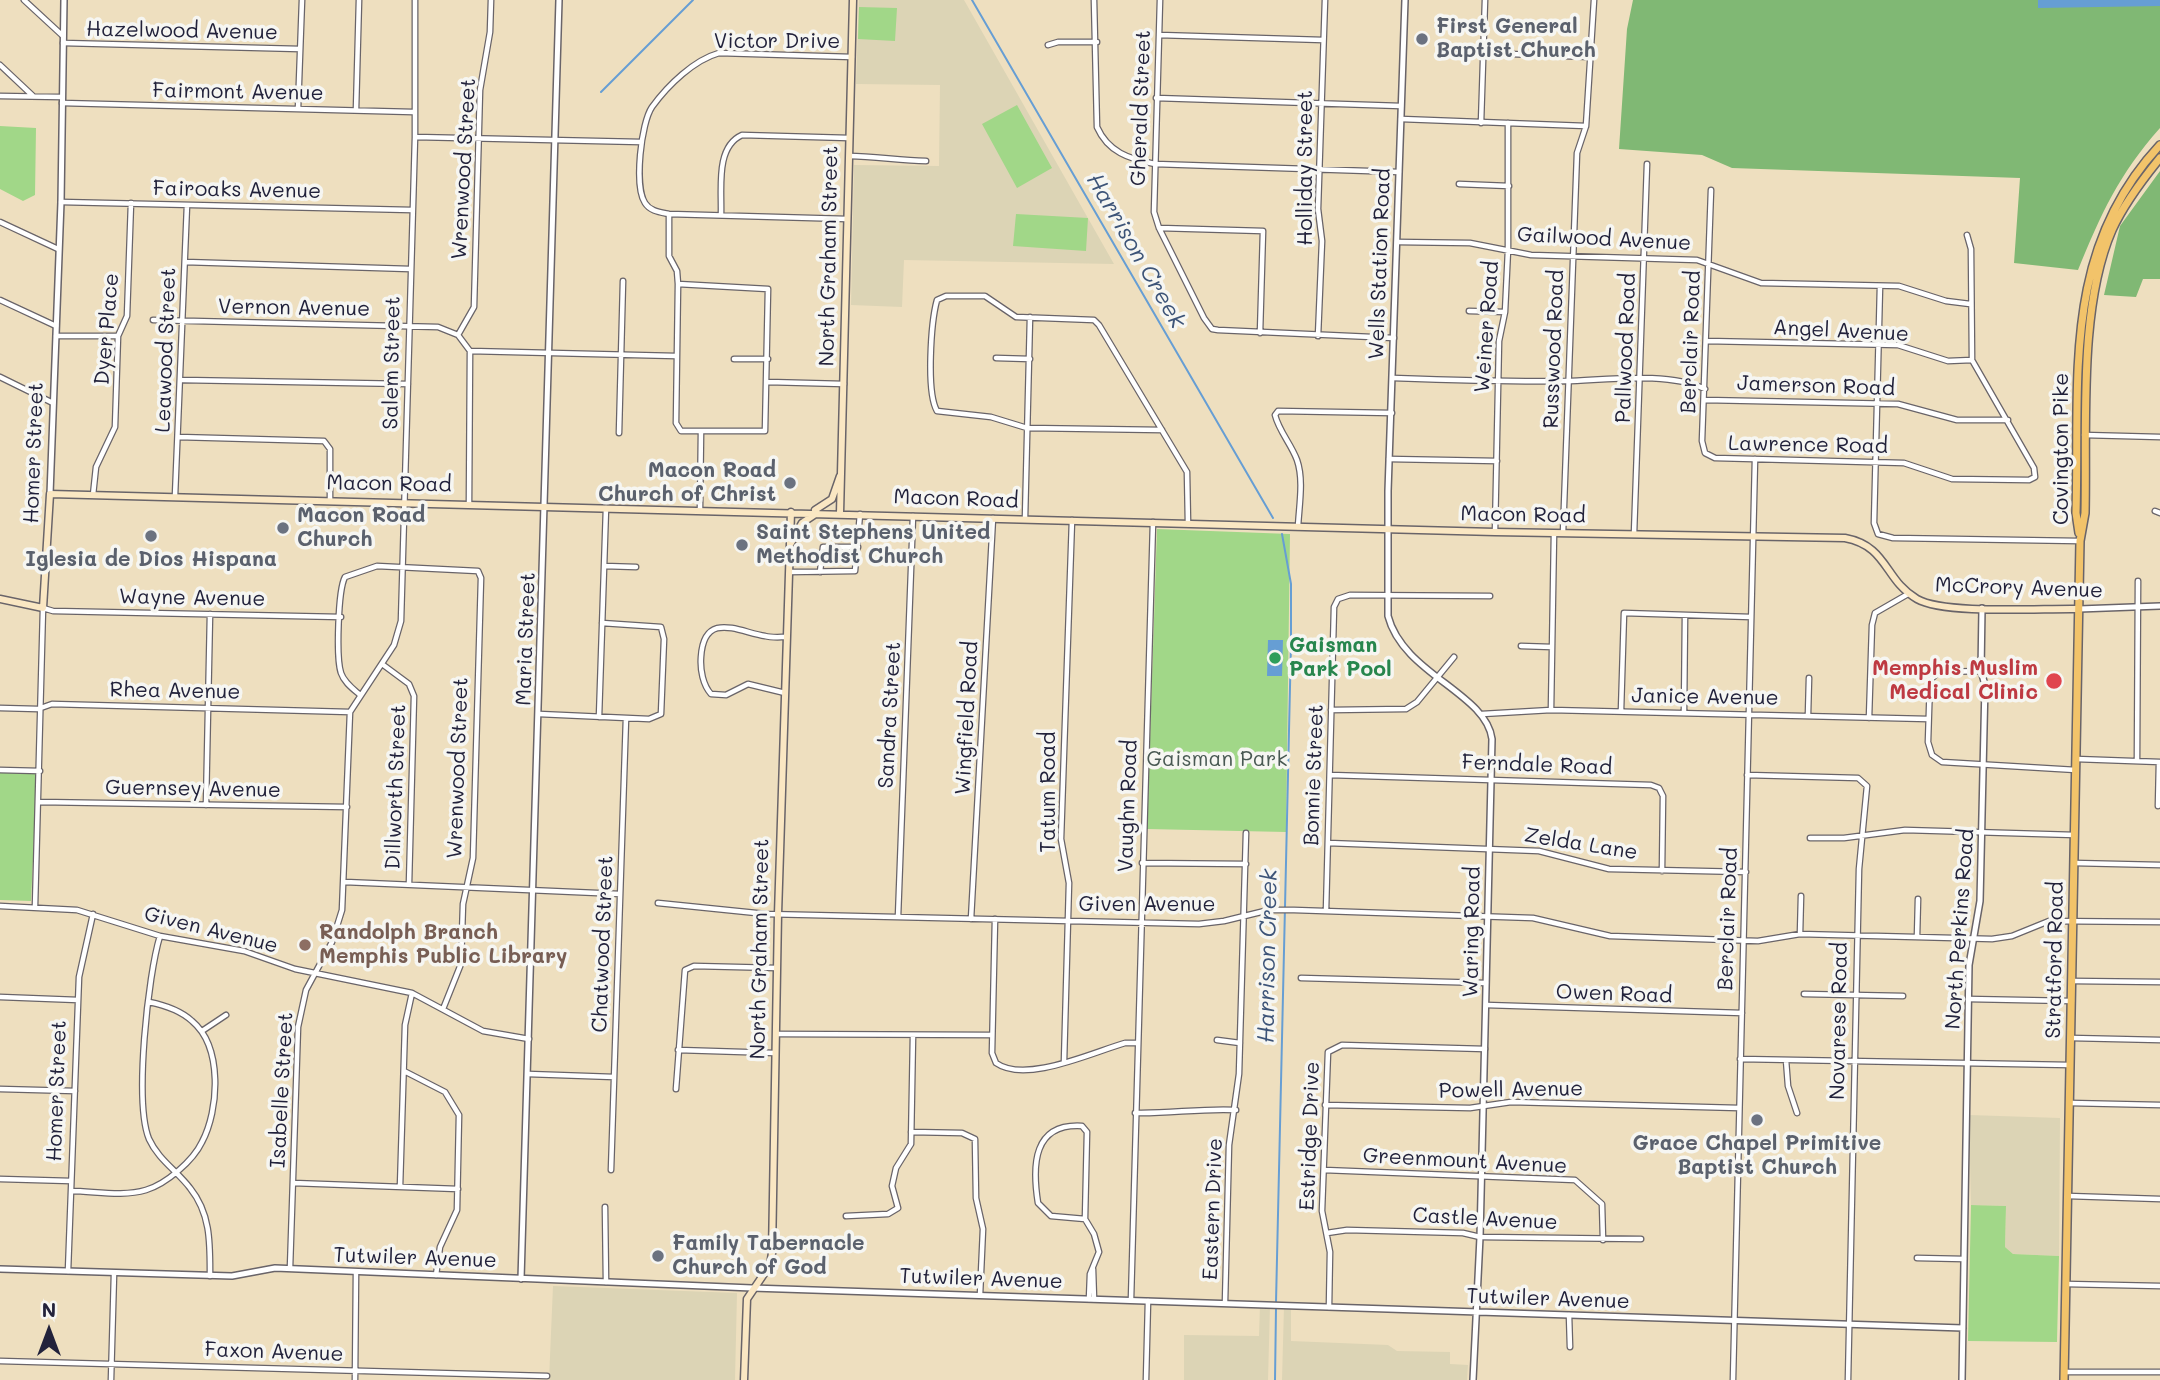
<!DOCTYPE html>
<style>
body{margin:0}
#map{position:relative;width:2160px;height:1380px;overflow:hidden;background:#eedfbf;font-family:Mali,sans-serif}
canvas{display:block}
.north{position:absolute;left:14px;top:1296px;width:70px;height:70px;-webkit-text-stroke:5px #f6f6f2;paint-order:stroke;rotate:0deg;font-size:19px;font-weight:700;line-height:28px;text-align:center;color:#22223b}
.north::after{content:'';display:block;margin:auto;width:24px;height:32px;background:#22223b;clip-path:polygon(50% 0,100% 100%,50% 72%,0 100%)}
</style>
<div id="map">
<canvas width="2160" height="1380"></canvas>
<div class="north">N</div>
</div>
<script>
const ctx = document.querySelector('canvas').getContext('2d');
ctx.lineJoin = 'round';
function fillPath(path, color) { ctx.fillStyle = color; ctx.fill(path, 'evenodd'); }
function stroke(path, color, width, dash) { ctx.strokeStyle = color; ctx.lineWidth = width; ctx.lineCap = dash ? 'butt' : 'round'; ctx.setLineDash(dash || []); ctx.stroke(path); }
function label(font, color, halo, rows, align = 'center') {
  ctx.font = font + ' Mali,sans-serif'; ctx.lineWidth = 7; ctx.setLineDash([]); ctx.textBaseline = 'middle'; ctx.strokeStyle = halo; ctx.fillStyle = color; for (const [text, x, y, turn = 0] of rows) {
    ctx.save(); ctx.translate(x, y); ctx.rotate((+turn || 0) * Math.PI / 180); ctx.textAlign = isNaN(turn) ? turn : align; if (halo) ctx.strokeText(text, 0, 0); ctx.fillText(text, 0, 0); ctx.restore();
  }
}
fillPath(new Path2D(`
 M859,0H964L1114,264L904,260L902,307L851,305L854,165L939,166L940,85L856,84Z
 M1969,1115L2060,1118L2059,1256L2013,1254L2005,1247L2006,1206L1971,1205Z
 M553,1286L737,1293L735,1380H549Z
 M1260,1305L1270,1306L1268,1380H1184V1335L1259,1336Z
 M1284,1306H1291V1341L1388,1345L1397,1351L1450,1352V1364L1468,1365L1467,1380H1282Z`), '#dcd4b5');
fillPath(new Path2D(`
 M859,7L897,8L895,41L858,39Z
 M1017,105L1052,168L1017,188L982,124Z
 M0,126L36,128L35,195L23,201L0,189Z
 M1016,214L1088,218L1086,251L1013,246Z
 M1157,529L1290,534L1286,832L1147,829Z
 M0,772L37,773L31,901L0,900Z
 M1971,1205L2006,1206L2005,1247L2013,1254L2059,1256L2057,1342L1968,1341Z`), '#a1d788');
fillPath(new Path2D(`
 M1633,0H2160V128C2119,174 2101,214 2078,270L2014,263L2020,178L1732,168L1702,155L1619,149L1627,29Z
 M2160,171V279H2143L2136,297L2104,295L2120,226Z`), '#80b874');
fillPath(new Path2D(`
 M2038,0H2160V6L2038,8Z
 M1268,640H1283L1282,676H1267Z`), '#669ed4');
stroke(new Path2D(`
 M972,0L1273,518
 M601,92L693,0
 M1276,1302L1291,643V584L1282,534
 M1275,1380L1276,1308`), '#669ed4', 2);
const minor = new Path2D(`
 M24,0L63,36
 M1094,0L1097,127C1108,152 1129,159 1155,164L1399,172
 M1160,0L1154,212L1159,228L1204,318L1212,329L1218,330L1394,338
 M1159,35L1323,40
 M63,43L300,49
 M1048,45L1058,42H1097
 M1484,53L1590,57
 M0,65L33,96
 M0,96L62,97
 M1156,98L1401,106
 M62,103L413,112
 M298,109L302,0
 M356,110L359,0
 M1401,119L1586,126
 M1481,123L1485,0
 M415,137L641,142
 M849,156C876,156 900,161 926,161
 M1459,184L1509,186
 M1711,190L1702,441L1705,453L1715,458L1904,463L1952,479L2029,480L2035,477L2034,468L1972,360L1971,249L1967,235
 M61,202L412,210
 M669,214V256L677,271L678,284L676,423L681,431H765L768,289L678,284
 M721,215C722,189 715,147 742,135L849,138
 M847,219L669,214C659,212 650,211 645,203C634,186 641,123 652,107C668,85 694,60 719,53L852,57
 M0,222L58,249
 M1159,228L1263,231L1260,333
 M1397,242L1470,243L1531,255L1697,260L1761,283L1899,286L1946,301L1970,304
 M185,262L410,269
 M1880,286L1874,523L1878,534L1893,538L2079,541
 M0,300L56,326
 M1469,311L1505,312
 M153,320L438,327L458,335L470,351L676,356
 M458,335L474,307L480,90L490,32L491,0
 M56,336H118
 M1318,336L1322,241L1318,209L1325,0
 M1706,341L1898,345L1948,361L1972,360
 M996,358L1030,359
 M734,359H768
 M0,377L53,403
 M1393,378C1450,380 1508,382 1566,381C1606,380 1668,371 1705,389
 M182,380L408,384
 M768,382L844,384
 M1705,400L1898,404L1957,420H2008
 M1162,430L1027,428L991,417L937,411C926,392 931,322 937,300L946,296H985L1016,317L1094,320L1099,325L1187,472L1188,524
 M619,433L623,281
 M2084,435L2160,437
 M178,437L324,441L330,449V501
 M1389,459L1497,461
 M93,495L96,467L115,427L118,336L127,316L131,203
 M175,496L187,205
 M469,504L470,351
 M700,509L701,431
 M2155,511L2160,513
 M1025,519L1030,317
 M1298,527C1299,506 1304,480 1297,460C1291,444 1279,431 1275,415L1278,411L1392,413
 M1495,532L1499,341L1505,312L1508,250V123
 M1563,533L1577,153L1586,126L1594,0
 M1634,534L1647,164
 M604,566L636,567
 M789,572L855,571L860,514
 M820,572L823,547H858
 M1521,646L1552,647
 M382,664L409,684L414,696L409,884
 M1981,671L1939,672L1930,680L1928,742L1932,755L1942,762L2076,770
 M785,693L748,684L726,695L711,694C703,685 700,670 701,657C704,610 739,632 765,636C772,638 780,637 787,637
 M359,694C352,688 344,682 341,673C336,658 338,590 345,577L377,566L478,571L481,578L473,858L463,904L461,964L443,1009
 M0,708L38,709L52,704L350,712
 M1331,710L1406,709L1417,702L1454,657
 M1551,710L1554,533
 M1621,711L1624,613L1751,617
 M1684,712L1685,615
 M539,714L649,719L661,714L664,639L661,627L602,623
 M1482,714L1551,710L1928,719
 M1808,715L1809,678
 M599,717L606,508
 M1869,718L1872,625L1875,613L1908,594
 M2076,759L2160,762
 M2137,761L2138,581
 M0,770L40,771
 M1330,775L1651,785L1659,788L1663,796L1662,871
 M1747,775L1858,778L1867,786L1859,869L1848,1380
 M40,802L347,807
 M206,805L210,614
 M2158,806L2159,762
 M1810,838H1844L1905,830L2075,835
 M1328,843L1539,851L1609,869L1746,872
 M1142,863L1246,864
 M2074,863L2160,865
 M345,882L620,894
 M658,903L766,914L1199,924L1224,921L1269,910H1294L1533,918L1610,936L1758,941L1800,934L1992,939L2012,936L2049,921L2160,922
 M0,906L77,910L160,936L244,951L295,969L412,993L483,1031L529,1039
 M35,907L43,608L53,611L341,617
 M1326,911L1334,607L1338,599L1350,595L1490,596
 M898,917L913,516
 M971,919L993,518
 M995,919L992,1053L996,1063C1026,1084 1093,1052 1125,1043H1137
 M1800,934L1801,896
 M160,936C148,975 134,1102 149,1139C158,1159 177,1171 190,1188C211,1214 210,1244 210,1276
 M1917,937L1918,899
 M1301,978L1486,983
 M2072,981L2160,982
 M1804,994L1903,996
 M0,997L78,1000
 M1968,999L2072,1001
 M1486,1005L1742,1013
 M202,1031L226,1015
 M776,1034L992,1035
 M2071,1038L2160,1040
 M1217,1040L1240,1043
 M678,1050L775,1053
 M1740,1059L2070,1065
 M1786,1060L1788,1086L1797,1113
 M1064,1062L1069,883L1061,839L1072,520
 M404,1071L445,1092L459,1115L457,1210L440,1247L436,1275
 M528,1074L614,1077
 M0,1089L75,1091
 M676,1089L685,970L694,966L777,968
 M2070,1103L2160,1105
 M1325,1105L1470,1108L1511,1102L1739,1108
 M1135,1113C1169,1114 1202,1108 1236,1110
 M911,1132L962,1133L975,1139L976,1198L983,1229L980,1295
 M611,1170L626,718
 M1324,1170L1575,1180L1602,1204L1603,1240
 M0,1179L71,1181
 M293,1183L458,1189
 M400,1187L405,1025L412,993
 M71,1191C94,1191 123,1197 146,1190C166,1184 193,1161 202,1142C219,1110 223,1047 192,1021C180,1010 164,1005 149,1002
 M2068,1196L2160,1199
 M605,1207L606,1282
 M846,1216L888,1214L898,1208L892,1186L896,1168L911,1144L913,1035
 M1085,1219L1051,1216L1038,1203C1032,1165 1033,1123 1082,1126L1087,1132L1085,1219L1094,1234L1099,1252L1090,1274L1089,1299
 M1327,1233L1347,1230L1463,1233L1480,1237L1641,1239
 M1917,1258L1964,1259
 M290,1268L298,1027L306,990L332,942L342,910L350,712L394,645L401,621L415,137V0
 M1093,1269L1094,1299
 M68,1271L79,977L93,914
 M2066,1284L2160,1286
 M1131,1300L1153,522
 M1225,1303L1229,1145L1239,1074L1246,833
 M1329,1307L1330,1252L1322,1211L1328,1052L1342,1045L1485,1049
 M1569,1315L1570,1347
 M0,1361L547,1376
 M2065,1372H2160
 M111,1380L114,1274
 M355,1380L356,1272
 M1146,1380L1148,1301
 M1733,1380L1755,459`);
const tertiary = new Path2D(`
 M1405,0L1388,491V616C1403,674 1486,693 1492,739L1480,1237L1473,1380
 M50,494L61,202L64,0
 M2079,609L2160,606
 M0,1269L232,1276L275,1268L752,1288L1963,1328
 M521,1279L559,0
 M1962,1380L1969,965L1980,901L1985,685L1981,671L1982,608`);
const secondary = new Path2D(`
 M815,510L832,499L840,476
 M840,513L853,0
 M791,543L802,523L817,513
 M0,599L43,608L50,494L1495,532L1845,538C1888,546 1884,580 1917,599C1945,615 2043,608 2079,609
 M744,1380L747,1299L770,1265L772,1253L778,914L791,512`);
const primary = new Path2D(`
 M2079,533L2076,513C2080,379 2061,251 2160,145
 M2064,1380L2080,541L2085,513C2087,427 2078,308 2112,230C2124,204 2142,180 2160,158`);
stroke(minor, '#696469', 7);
stroke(tertiary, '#696469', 8);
stroke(secondary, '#696469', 9);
stroke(primary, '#696469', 10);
stroke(minor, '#fff', 4.5);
stroke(tertiary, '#fff', 5);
stroke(secondary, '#fae7c3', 6);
stroke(primary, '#f2c36a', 7);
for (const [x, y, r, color] of [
 [1422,39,7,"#6b7280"],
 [790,483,7,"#6b7280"],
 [283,528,7,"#6b7280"],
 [151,536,7,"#6b7280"],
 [742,545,7,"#6b7280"],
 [1275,658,7,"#2e9e5b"],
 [2054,681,9,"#e0444e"],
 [305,945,7,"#8d6e63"],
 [1757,1120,7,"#6b7280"],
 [658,1256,7,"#6b7280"]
]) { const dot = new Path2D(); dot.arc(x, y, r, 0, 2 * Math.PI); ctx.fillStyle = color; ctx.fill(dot); stroke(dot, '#f6f6f2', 2.5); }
label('bold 21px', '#5b616d', '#f6f6f2', [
 ["First General",1436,27],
 ["Baptist Church",1436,51],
 ["Macon Road",776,471,"right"],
 ["Church of Christ",776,495,"right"],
 ["Macon Road",297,516],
 ["Church",297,540],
 ["Saint Stephens United",756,533],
 ["Methodist Church",756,557],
 ["Iglesia de Dios Hispana",151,560,"center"],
 ["Grace Chapel Primitive",1757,1144,"center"],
 ["Baptist Church",1757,1168,"center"],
 ["Family Tabernacle",672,1244],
 ["Church of God",672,1268]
], 'left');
label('21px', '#22223b', '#f6f6f2', [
 ["Hazelwood Avenue",182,31,1],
 ["Victor Drive",777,42],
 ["Fairmont Avenue",238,92,1],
 ["Gherald Street",1141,108,-88],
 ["Holliday Street",1306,168,-90],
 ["Wrenwood Street",464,169,-87],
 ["Fairoaks Avenue",237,190,1],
 ["Gailwood Avenue",1604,239,3],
 ["North Graham Street",829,256,-89],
 ["Wells Station Road",1380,264,-88],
 ["Vernon Avenue",294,308,1],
 ["Weiner Road",1487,327,-86],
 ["Dyer Place",107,329,-85],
 ["Angel Avenue",1841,331,3],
 ["Berclair Road",1691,342,-88],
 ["Pallwood Road",1626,348,-88],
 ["Russwood Road",1554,349,-88],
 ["Leawood Street",166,350,-88],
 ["Salem Street",392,363,-89],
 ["Jamerson Road",1816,386,2],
 ["Lawrence Road",1808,445,1],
 ["Covington Pike",2062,449,-90],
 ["Homer Street",34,453,-88],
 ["Macon Road",389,484,1],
 ["Macon Road",956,499,2],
 ["Macon Road",1523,515,1],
 ["McCrory Avenue",2019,588,2],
 ["Wayne Avenue",192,598,1],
 ["Maria Street",526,639,-88],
 ["Rhea Avenue",175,691,1],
 ["Janice Avenue",1705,697,1],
 ["Sandra Street",890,715,-87],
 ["Wingfield Road",967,718,-87],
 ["Ferndale Road",1537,765,2],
 ["Wrenwood Street",458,768,-88],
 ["Bonnie Street",1314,775,-88],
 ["Dillworth Street",396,787,-88],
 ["Guernsey Avenue",193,789,1],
 ["Tatum Road",1049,792,-90],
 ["Vaughn Road",1128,806,-88],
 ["Zelda Lane",1581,844,9],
 ["Given Avenue",1147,905],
 ["Berclair Road",1728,919,-88],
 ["North Perkins Road",1960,929,-86],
 ["Given Avenue",211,930,14],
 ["Waring Road",1472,932,-89],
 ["Chatwood Street",603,944,-88],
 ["North Graham Street",760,949,-89],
 ["Stratford Road",2055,960,-89],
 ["Owen Road",1614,994,2],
 ["Novarese Road",1839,1021,-89],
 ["Isabelle Street",282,1090,-87],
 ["Powell Avenue",1511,1090,-1],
 ["Homer Street",57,1091,-88],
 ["Estridge Drive",1310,1136,-88],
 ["Greenmount Avenue",1465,1161,3],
 ["Eastern Drive",1213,1209,-88],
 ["Castle Avenue",1485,1219,3],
 ["Tutwiler Avenue",415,1258,2],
 ["Tutwiler Avenue",981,1279,2],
 ["Tutwiler Avenue",1548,1299,2],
 ["Faxon Avenue",274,1352,2]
]);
label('bold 21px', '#27864d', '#f6f6f2', [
 ["Gaisman",1289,646],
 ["Park Pool",1289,670]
], 'left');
label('bold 21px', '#be3a42', '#f6f6f2', [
 ["Memphis Muslim",2038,669],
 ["Medical Clinic",2038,693]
], 'right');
label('21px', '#485852', '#f6f6f2', [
 ["Gaisman Park",1217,760]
]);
label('bold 21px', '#785e54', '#f6f6f2', [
 ["Randolph Branch",319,933],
 ["Memphis Public Library",319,957]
], 'left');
label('italic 23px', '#3d5478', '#f6f6f2', [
 ["Harrison Creek",1136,251,60],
 ["Harrison Creek",1268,956,-89]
]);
</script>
